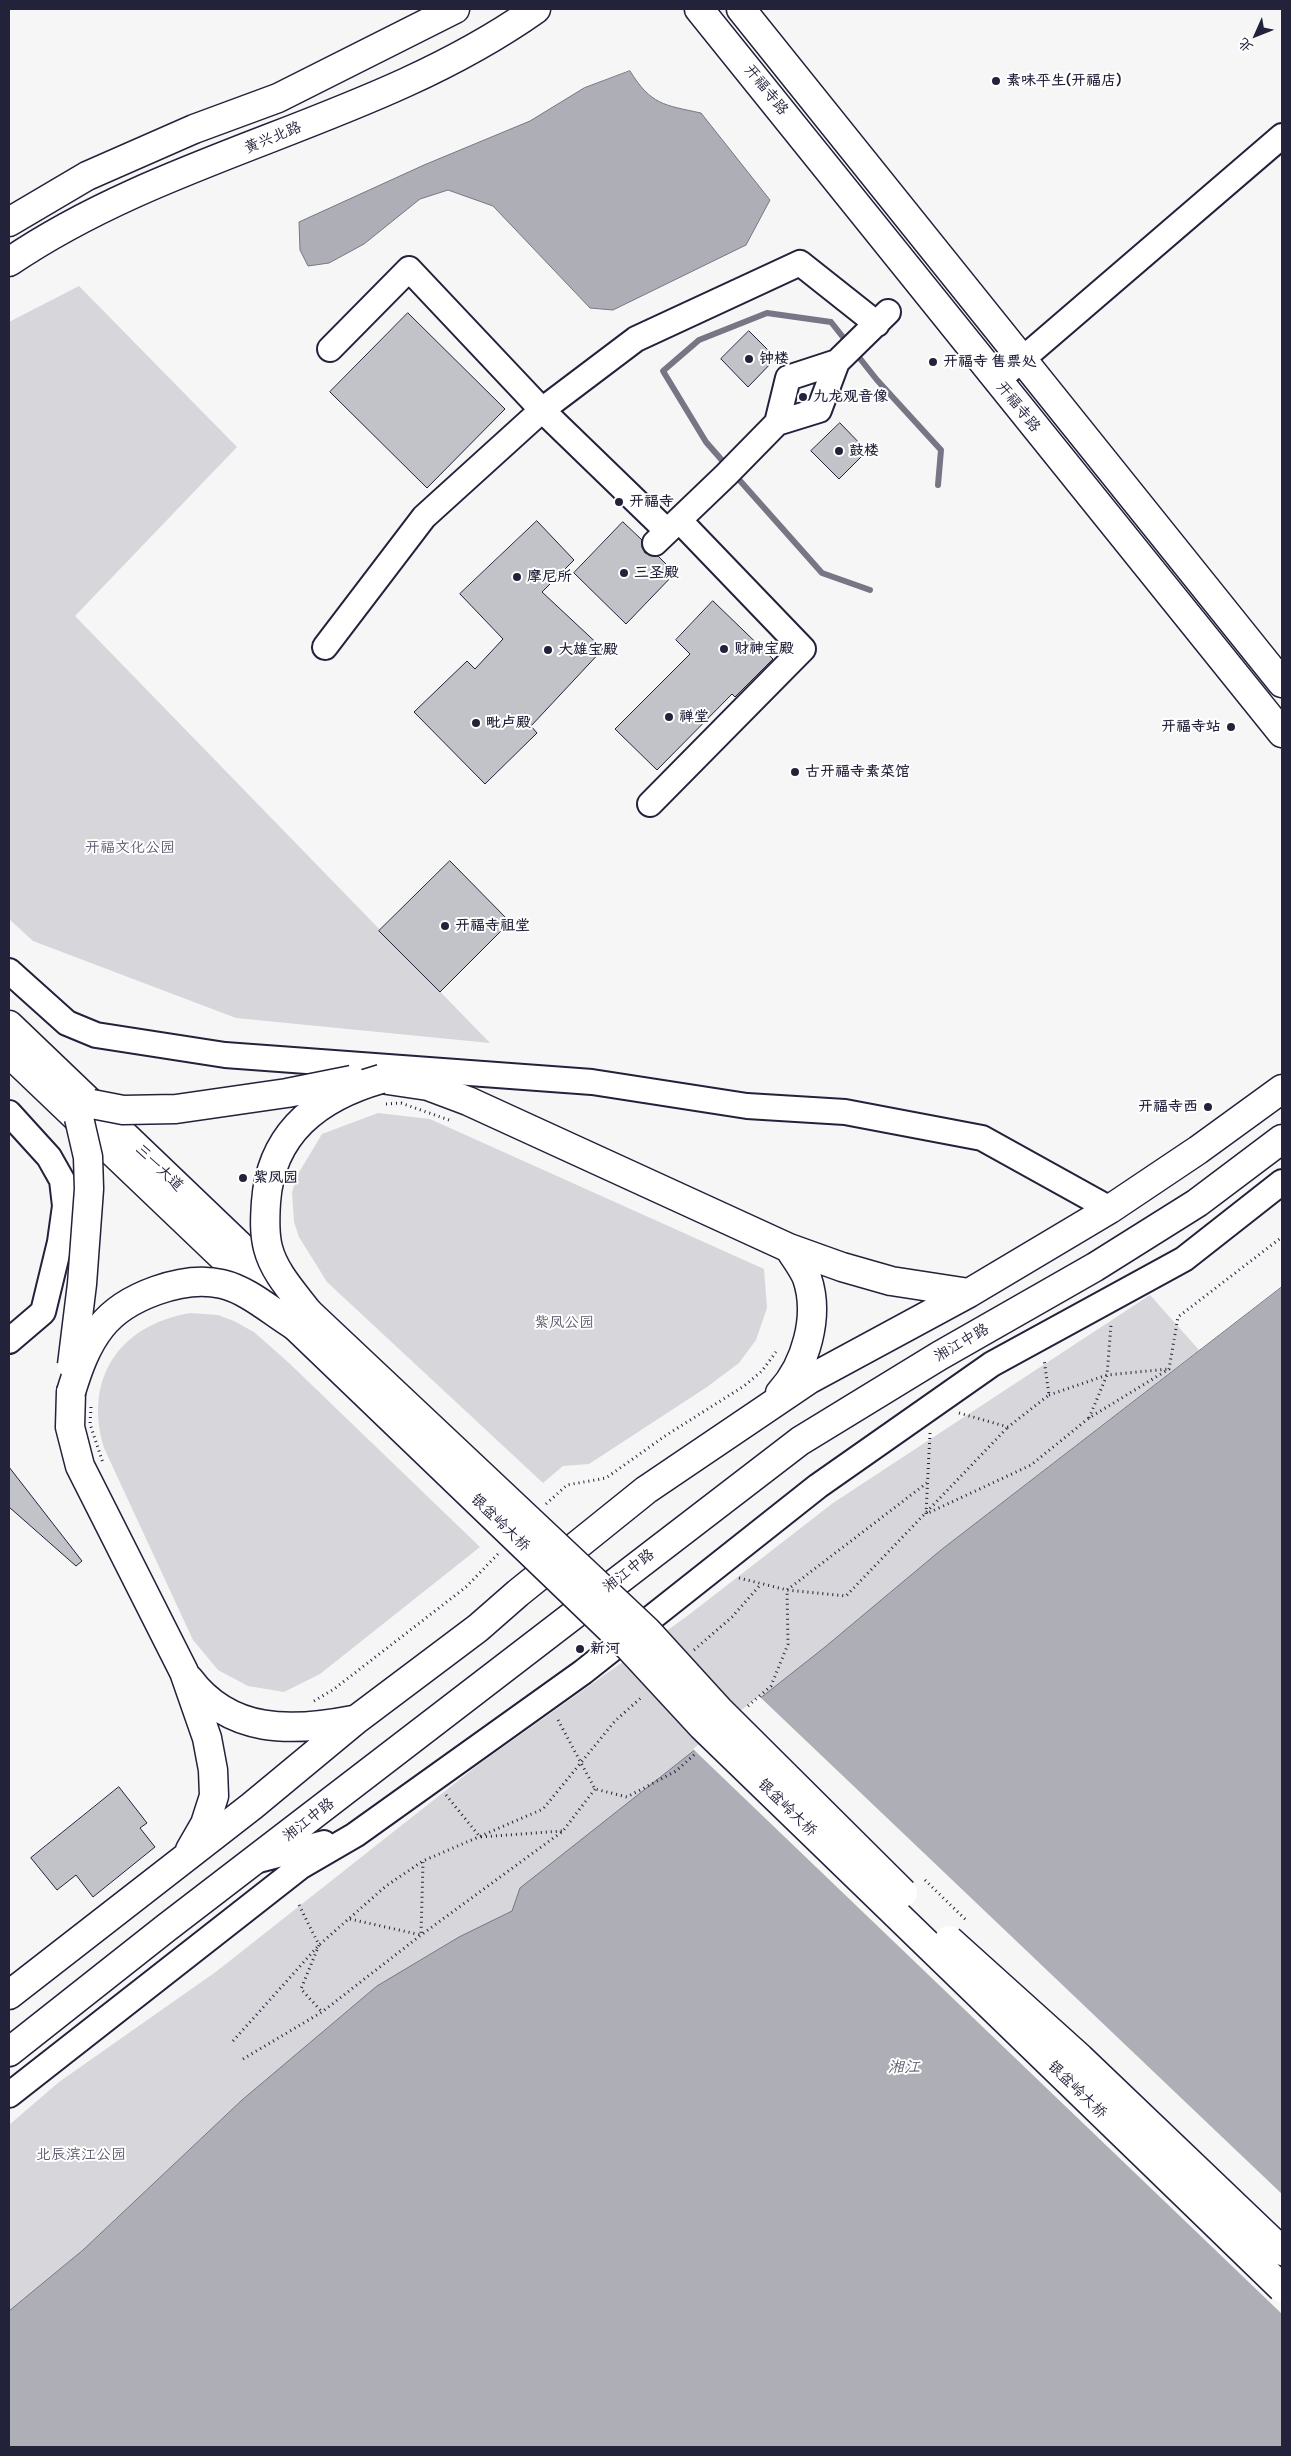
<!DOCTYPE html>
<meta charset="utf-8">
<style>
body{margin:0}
#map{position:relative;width:1291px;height:2456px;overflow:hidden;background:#f6f6f7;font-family:"Patrick Hand","LXGW WenKai TC",sans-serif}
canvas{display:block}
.frame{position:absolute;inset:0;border:10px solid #22223b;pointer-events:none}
.north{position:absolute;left:1231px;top:10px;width:50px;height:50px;-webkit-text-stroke:4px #fff;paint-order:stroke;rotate:226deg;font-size:14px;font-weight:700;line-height:20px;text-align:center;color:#22223b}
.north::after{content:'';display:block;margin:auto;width:18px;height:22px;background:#22223b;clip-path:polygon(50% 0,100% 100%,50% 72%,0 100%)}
</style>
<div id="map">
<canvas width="1291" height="2456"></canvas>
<div class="frame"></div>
<div class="north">北</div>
</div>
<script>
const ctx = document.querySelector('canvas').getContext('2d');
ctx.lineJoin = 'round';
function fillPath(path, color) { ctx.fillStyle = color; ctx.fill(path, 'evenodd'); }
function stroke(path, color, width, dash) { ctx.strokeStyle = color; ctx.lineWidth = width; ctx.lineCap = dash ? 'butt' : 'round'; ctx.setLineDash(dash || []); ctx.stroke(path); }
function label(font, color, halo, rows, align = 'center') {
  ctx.font = font + ' "Patrick Hand","LXGW WenKai TC",sans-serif'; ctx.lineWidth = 4; ctx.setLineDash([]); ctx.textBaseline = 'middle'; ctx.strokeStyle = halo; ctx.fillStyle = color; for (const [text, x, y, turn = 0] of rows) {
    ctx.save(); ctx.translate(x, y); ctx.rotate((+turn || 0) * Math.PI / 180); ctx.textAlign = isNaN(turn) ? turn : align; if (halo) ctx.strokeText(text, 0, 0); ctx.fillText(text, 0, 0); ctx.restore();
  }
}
fillPath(new Path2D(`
 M79,286L237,447L75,616L490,1043L236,1018L33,941L9,919V322Z
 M378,1113L430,1119L764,1269L767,1308L756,1340L739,1363L707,1387L589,1464L563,1466L543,1483L327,1282L299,1237L294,1222L292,1192L298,1174L322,1134Z
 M1150,1295L1199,1350L941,1550L825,1647L521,1888L513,1911L459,1937L377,1986L242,2100L83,2250L9,2311V2125L59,2082L217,1971L478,1765L686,1617L833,1503Z
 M190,1313L218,1315L234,1321L254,1332L289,1363L480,1547L320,1674L284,1692L248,1686L218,1670L193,1640L104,1448C83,1378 120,1325 190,1313Z`), '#d7d7db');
const water = new Path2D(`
 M630,71C651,105 664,105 701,113L770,200L746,245L613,310L590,308L493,206L448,190L420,199L364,244L329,263L308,266L300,250L299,222L424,165L530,121L584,88Z
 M1282,1287V2447H9V2311L83,2250L242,2100L377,1986L459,1937L512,1911L520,1888L825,1647L941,1550Z`);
fillPath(water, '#aeaeb7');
stroke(water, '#767685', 1);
fillPath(new Path2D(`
 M759,1696L1282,2194V2314L693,1749Z`), '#f6f6f7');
stroke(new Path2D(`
 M727,466L706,442L663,371L699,340L767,313L831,322L877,380L941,450L938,485
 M734,474L822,573L870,590`), '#767685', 6);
const building = new Path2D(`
 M408,313L505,409L427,488L330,392Z
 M749,331L776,358L748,387L721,359Z
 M840,423L867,451L839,479L811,451Z
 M537,521L574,560L542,592L603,649L531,726L537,733L485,784L414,712L467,661L475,669L503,639L460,594Z
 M623,522L642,540V547L645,553L658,556L675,573L626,624L574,573Z
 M713,601L773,659L735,697L732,694L657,770L615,729L690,654L676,640Z
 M450,861L510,922L440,992L379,931Z
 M9,1467L82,1561L76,1566L9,1507Z
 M119,1787L147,1823L140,1828L155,1847L93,1897L76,1875L57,1890L31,1858Z`);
fillPath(building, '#c2c2c9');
stroke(building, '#22223b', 1);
const minor = new Path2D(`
 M330,349L409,269L542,410L667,531
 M997,381L1282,136
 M777,423L788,378L837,362L888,312
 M655,543L726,475L777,423L819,410L837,362
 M325,647L424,517L542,410L636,339L800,263L877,324
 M650,804L803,649L679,520
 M9,971L67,1023L96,1035L225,1055L592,1082L747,1106L845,1112L982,1138L1110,1209
 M9,1113L49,1157L62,1180L65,1206L60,1242L43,1312L9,1341
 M255,1861L324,1843
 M9,2095L300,1867L355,1835L583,1672L818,1486L992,1364L1184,1259L1282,1182`);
const major = new Path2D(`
 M699,9L1282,733
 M741,9L1282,683
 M9,222L87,176L194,129L278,98L455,9
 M9,262C171,152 375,123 536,9
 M381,1079L428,1086L468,1101L789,1248L842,1267L891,1281L969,1293
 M71,1392L70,1427L80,1466L184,1672L207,1738L213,1770L214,1796L205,1824L190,1850
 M780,1393C806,1365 820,1316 807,1278C803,1268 795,1258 789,1248
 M189,1679C230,1734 292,1732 353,1720
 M9,1995L252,1806L357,1719L478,1628L518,1593L646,1490L810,1379L969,1293L1110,1209L1198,1150L1282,1089
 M9,2052L166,1928L800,1441L939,1356L1095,1267L1197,1203L1282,1139`);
const highway = new Path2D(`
 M9,1025L287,1291
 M9,1053L272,1304`);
stroke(minor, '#22223b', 28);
stroke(major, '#22223b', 31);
stroke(highway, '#22223b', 31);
stroke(new Path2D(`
 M1049,1395L1107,1375L1168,1369
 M959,1413L1008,1427L1049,1395L1044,1359
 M1089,1418L1107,1375L1111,1325
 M930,1433L926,1514L1031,1465L1089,1418L1169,1369L1178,1317L1282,1237
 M546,1504L567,1485L606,1478L665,1436L744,1386L762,1371L776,1352
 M739,1578L787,1590L846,1596L1008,1427
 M694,1650L732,1617L761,1584
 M314,1701L334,1689L466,1587L498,1554
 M748,1706L771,1686L788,1644L787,1590L928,1482
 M558,1720L595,1789L627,1797L676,1771L695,1754
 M446,1795L480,1837L562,1831
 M299,1905L319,1945L301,1989L322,2012
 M350,1919L421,1935L423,1862
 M233,2041L319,1945L386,1886L423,1861L543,1809L615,1721L643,1696
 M243,2059L322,2012L421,1935L563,1831L595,1789`), '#22223b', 3, [1, 4]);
stroke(minor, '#fff', 24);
stroke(major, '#fff', 28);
stroke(highway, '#fff', 28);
const majorBridge = new Path2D(`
 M92,1104L123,1110L176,1109L287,1093L352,1080
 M308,1312C293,1292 274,1272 268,1248C264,1233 265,1217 266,1202C271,1133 318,1097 381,1079
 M72,1365L82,1284L89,1189L88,1157L79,1118
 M71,1392C78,1369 86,1346 101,1327C125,1296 184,1275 222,1284C248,1290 272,1312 295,1326`);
const highwayBridge = new Path2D(`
 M308,1312L647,1631L719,1710L903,1893
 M295,1326L628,1646L702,1726L1282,2288
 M949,1940L1080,2058L1282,2251`);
stroke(majorBridge, '#22223b', 31, []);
stroke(highwayBridge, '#22223b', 31, []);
stroke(new Path2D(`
 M386,1104L401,1103L449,1120
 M91,1407L90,1424L103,1463
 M925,1880L967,1921`), '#22223b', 3, [1, 4]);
stroke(majorBridge, '#fff', 28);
stroke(highwayBridge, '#fff', 28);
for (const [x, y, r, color] of [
 [996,81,5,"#22223b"],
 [749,359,5,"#22223b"],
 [933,362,5,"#22223b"],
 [803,397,5,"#22223b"],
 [839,451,5,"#22223b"],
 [619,502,5,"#22223b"],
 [624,573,5,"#22223b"],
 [517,577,5,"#22223b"],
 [724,649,5,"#22223b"],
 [548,650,5,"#22223b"],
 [669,717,5,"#22223b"],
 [476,723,5,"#22223b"],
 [1231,727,5,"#22223b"],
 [795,772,5,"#22223b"],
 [445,926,5,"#22223b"],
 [1208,1107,5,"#22223b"],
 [243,1178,5,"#22223b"],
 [580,1649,5,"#22223b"]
]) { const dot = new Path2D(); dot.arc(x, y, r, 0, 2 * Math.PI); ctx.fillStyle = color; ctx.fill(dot); stroke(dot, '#fff', 2); }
label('bold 15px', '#22223b', '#fff', [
 ["素味平生(开福店)",1006,81],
 ["钟楼",759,359],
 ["开福寺 售票处",943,362],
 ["九龙观音像",813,397],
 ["鼓楼",849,451],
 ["开福寺",629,502],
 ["三圣殿",634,573],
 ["摩尼所",527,577],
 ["财神宝殿",734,649],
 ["大雄宝殿",558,650],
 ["禅堂",679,717],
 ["毗卢殿",486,723],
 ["开福寺站",1221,727,"right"],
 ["古开福寺素菜馆",805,772],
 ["开福寺祖堂",455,926],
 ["开福寺西",1198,1107,"right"],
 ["紫凤园",253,1178],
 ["新河",590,1649]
], 'left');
label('15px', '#22223b', '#fff', [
 ["开福寺路",766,90,51],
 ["黄兴北路",273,138,-22],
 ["开福寺路",1018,407,51],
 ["三一大道",159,1168,44],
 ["湘江中路",962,1343,-30],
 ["银盆岭大桥",500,1523,44],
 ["湘江中路",629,1571,-38],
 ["银盆岭大桥",787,1808,44],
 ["湘江中路",309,1820,-38],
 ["银盆岭大桥",1077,2090,44]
]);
label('15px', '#58586b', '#fff', [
 ["开福文化公园",130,848],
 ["紫凤公园",564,1323],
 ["北辰滨江公园",81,2155]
]);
label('italic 16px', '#5a5a6d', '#fff', [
 ["湘江",904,2068]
]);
</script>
